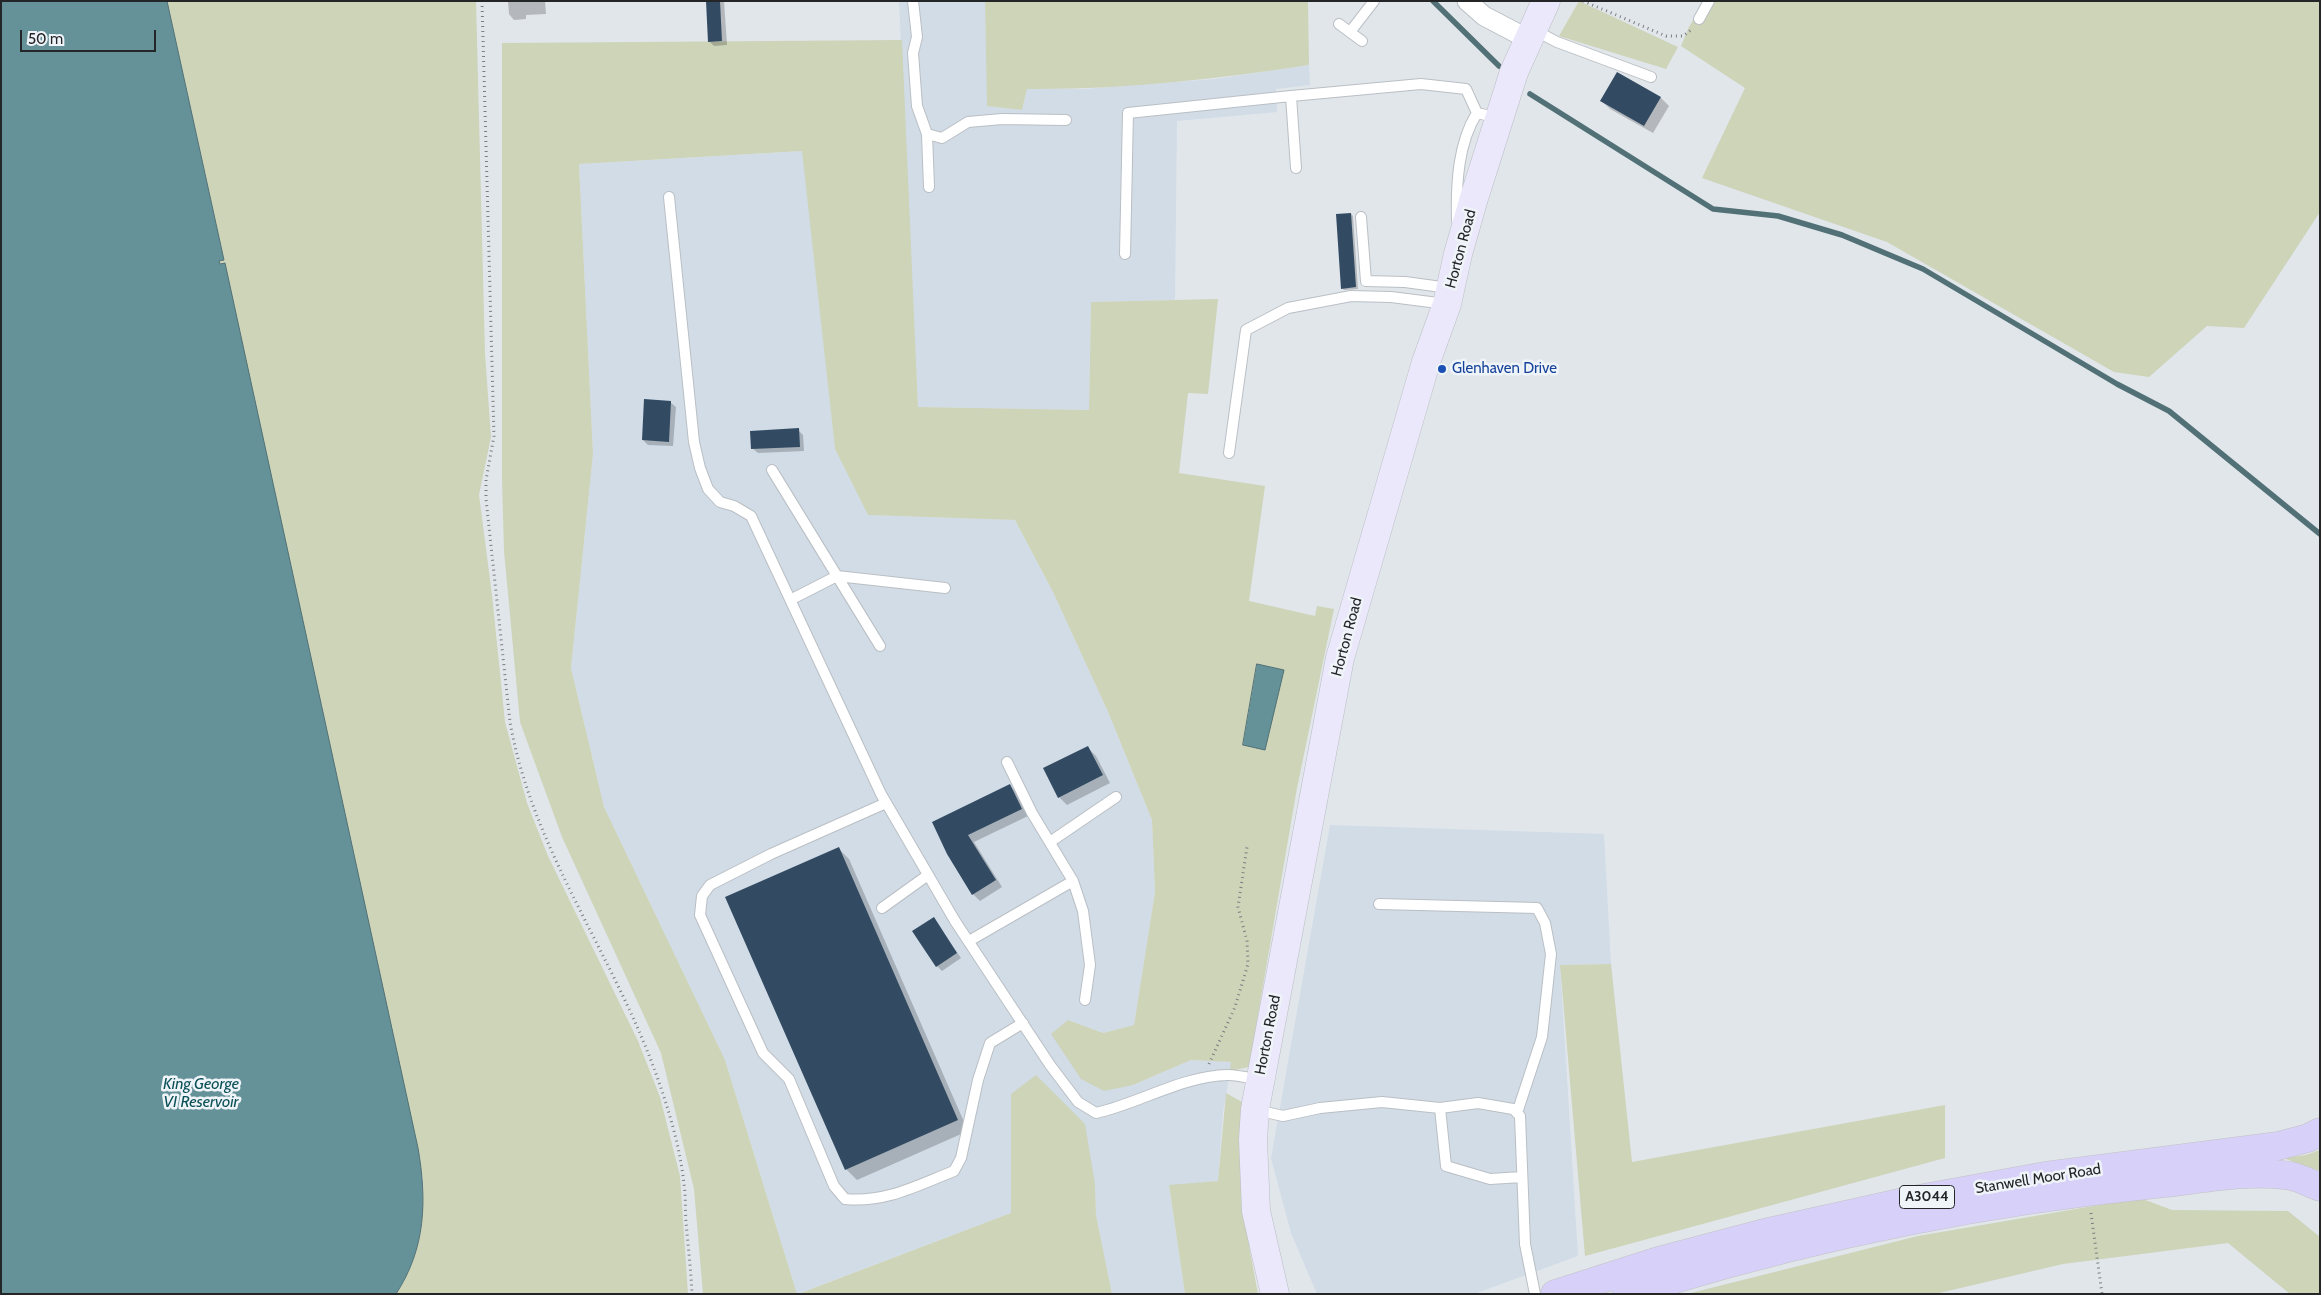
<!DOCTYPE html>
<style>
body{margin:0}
#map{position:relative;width:2321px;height:1295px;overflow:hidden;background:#e1e6eb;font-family:Cabin,sans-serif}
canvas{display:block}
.frame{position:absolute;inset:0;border:2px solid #232527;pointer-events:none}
.scale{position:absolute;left:20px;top:30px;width:136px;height:22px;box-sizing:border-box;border:2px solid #232527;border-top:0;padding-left:6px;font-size:15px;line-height:18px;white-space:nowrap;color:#232527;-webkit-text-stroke:4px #eff4f9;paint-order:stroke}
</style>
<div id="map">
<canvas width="2321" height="1295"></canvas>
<div class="frame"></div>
<div class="scale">50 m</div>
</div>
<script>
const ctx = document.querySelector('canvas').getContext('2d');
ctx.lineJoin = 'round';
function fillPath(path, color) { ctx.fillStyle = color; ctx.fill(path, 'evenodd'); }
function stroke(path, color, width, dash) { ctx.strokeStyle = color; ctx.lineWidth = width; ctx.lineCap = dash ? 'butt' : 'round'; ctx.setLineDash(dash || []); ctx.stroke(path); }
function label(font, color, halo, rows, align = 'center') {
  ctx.font = font + ' Cabin,sans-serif'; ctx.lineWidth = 5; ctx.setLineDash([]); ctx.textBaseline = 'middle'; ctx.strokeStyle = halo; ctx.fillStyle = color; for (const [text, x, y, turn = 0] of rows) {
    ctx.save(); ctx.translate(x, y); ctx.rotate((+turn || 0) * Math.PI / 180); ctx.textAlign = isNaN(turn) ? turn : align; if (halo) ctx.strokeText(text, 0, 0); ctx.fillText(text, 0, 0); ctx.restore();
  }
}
fillPath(new Path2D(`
 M899,1H985L988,106L1022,110L1027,89H1085L1215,79L1309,65L1310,85L1276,89L1277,112L1177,121L1175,300L1091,302L1089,410L918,407Z
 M803,151L835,449L868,515L1015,520L1053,592L1109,714L1152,820L1155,892L1134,1025L1103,1033L1068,1020L1133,1085L1191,1060L1232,1062L1223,1112L1218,1181L1169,1186L1185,1294H1112L1096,1215L1095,1184L1011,1094V1213L797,1294L725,1060L604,807L571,668L593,454L579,164Z
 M1330,825L1604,834L1611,964L1560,965L1578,1256L1474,1294H1317L1291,1233L1271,1158Z`), '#d1dce7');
fillPath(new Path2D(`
 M167,1H476L485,354L491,437L479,495L492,595L505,722L527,803L548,856L638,1041L660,1097L680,1176L688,1294H396C420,1258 424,1220 423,1179L224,263L219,264V261L224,260Z
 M985,1H1308L1309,65C1216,79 1122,90 1027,89L1022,110L987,106Z
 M1579,1L1678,47L1666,69L1559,36Z
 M1705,1H2320V212L2244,328L2207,326L2149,377L2114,372L1887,242L1702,178L1745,88L1681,46L1689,27Z
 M902,40L918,407L1089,410L1091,302L1218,299L1208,394L1188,393L1179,473L1265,486L1249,601L1315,616L1317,606L1334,609L1297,788L1249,1067L1230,1071L1231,1062L1191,1060L1133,1085L1104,1091L1081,1079L1051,1034L1068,1020L1103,1033L1134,1025L1155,892L1152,820L1109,714L1053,592L1015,520L868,515L835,449L802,151L579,164L593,454L571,668L604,807L725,1060L797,1294H703L694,1189L661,1053L562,837L520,722L504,551L502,480V43Z
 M1611,964L1632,1162L1945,1105V1158L1585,1256L1560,965Z
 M1036,1075L1085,1124L1095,1184L1096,1215L1112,1294H798L1011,1213V1094Z
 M1226,1093L1242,1102L1248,1111L1249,1246L1258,1294H1185L1169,1185L1218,1181Z
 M2320,1150V1171L2283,1158L2306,1155Z
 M2140,1198L2172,1210L2288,1211L2320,1237V1294H2290L2228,1243L2063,1264L1935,1294H1687L1918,1236Z`), '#cdd4b8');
const water = new Path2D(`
 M1,1H167L224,260L219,261L220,264L225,263L418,1148C427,1200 426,1248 396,1294H1Z
 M1257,664L1284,670L1265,750L1243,745Z`);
fillPath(water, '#659298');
stroke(water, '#517176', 1);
fillPath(new Path2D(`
 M508,1H545L546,14L526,15V19L514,20L509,14Z
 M707,1H724L727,45L714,46L709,41Z
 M1618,74L1661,98L1669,106L1653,133L1610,109L1602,101Z
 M1351,214L1353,216L1358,289L1344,290L1342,288Z
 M670,402L676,407L673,446L648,445L643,440Z
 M798,430L803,435L804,451L758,453L752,448Z
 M1088,748L1096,756L1110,783L1067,805L1059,797Z
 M1010,786L1017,793L1028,816L974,842L1002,887L980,901L973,894L934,823Z
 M839,849L849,859L968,1131L857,1180L846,1169Z
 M934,919L961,958L942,971L937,966Z`), '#0003');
stroke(new Path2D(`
 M1433,1L1499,66
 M1530,94L1713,209L1778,216L1842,235L1923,269L2117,384L2169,411L2320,534`), '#517176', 5.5);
fillPath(new Path2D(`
 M706,1H720L722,41L708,42Z
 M1617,72L1661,97L1644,126L1600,101Z
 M1351,213L1356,287L1341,289L1336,214Z
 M644,399L671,401L669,442L642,440Z
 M799,428L800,447L751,449L750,431Z
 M1088,746L1103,775L1058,798L1043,768Z
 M1010,784L1022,809L968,835L996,880L972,895L947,854L932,822Z
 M839,847L958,1120L845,1170L725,897Z
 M934,917L957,953L936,967L912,931Z`), '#324b62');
const lane = new Path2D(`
 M913,1L917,37L913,53L917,106L927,134L942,138L968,122L1002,119L1066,120
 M1699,19L1709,1
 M1339,24L1362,41
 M1534,30L1557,42L1651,77
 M1350,32L1374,1
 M927,134L929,187
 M1296,168L1291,96L1421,84L1466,89L1477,113
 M669,197L694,442L700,468L708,489L720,502L734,506L751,516L881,794L955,921L1050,1065L1078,1102L1096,1113C1140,1103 1182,1076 1228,1075C1238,1075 1249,1078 1259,1080
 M1361,217L1366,281L1405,282L1449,288
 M1457,220C1456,184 1458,143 1477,113L1499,118
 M1125,254L1128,113L1291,96
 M1229,453L1246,330L1288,308L1351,296L1391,297L1446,304
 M772,470L837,576L792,599
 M837,576L945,588
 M837,576L880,646
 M1007,762L1032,813L1073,881L1083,911L1090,965L1085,1000
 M886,803L771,854L710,885L702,896L700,915L763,1053L789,1079L834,1186L845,1199C886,1203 918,1185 954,1171L961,1158L978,1080L990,1043L1023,1023
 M1050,842L1116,797
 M1379,904L1537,908L1545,923L1551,954L1542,1037L1517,1113
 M882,908L928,875
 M969,941L1073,881
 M1440,1108L1446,1166L1490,1179L1522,1177
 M1256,1110L1283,1116L1320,1108L1382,1102L1440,1108L1478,1103L1513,1109L1520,1116L1525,1244L1535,1294`);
const street = new Path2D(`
 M1467,1L1484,16L1528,39`);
const secondary = new Path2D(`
 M1275,1294L1256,1211L1253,1140L1255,1109L1340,658L1426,362L1447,304L1458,254L1474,198L1514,72L1546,1`);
const primary = new Path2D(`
 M1555,1294L1658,1261L1764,1233L1913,1200L2045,1176L2278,1146L2308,1138L2320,1132
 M1626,1294C1798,1239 1977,1202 2156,1184C2199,1180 2248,1169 2291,1176C2301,1178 2311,1184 2320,1187`);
stroke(lane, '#babfc4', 12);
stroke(street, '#babfc4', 21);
stroke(secondary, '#babfc4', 29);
stroke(primary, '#c1c2c3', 29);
stroke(new Path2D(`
 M482,1L494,436L486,480V499L510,722C532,848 612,953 655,1071C668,1107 680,1146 684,1184C686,1197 685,1210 686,1222C688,1246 691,1270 692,1294
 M1583,1L1666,36H1683L1691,30
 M1209,1064L1235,1007L1248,964L1247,941L1238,907L1247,847
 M2091,1213L2102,1294`), '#7a7e81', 3, [1, 4]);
stroke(lane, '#fff', 10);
stroke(street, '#fff', 19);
stroke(secondary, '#ebe8fb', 28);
stroke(primary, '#d7d0f8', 28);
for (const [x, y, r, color] of [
 [1442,369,5,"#1a4fb4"]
]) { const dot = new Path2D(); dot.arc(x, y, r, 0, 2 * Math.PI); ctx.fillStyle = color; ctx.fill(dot); stroke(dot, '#eff4f9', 2); }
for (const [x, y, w] of [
 [1927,1197,55]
]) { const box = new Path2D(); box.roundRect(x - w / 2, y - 11.5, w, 23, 4); ctx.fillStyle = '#eff4f9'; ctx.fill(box); stroke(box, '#232527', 1); }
label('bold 14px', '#232527', null, [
 ["A3044",1927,1197]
]);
label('15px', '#232527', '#eff4f9', [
 ["Horton Road",1461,249,-75],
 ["Horton Road",1347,637,-75],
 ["Horton Road",1268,1035,-79],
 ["Stanwell Moor Road",2038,1179,-9]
]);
label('15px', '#164399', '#eff4f9', [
 ["Glenhaven Drive",1452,369]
], 'left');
label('italic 16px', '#0a5057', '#eff4f9', [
 ["King George",201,1084],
 ["VI Reservoir",201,1102]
]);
</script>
